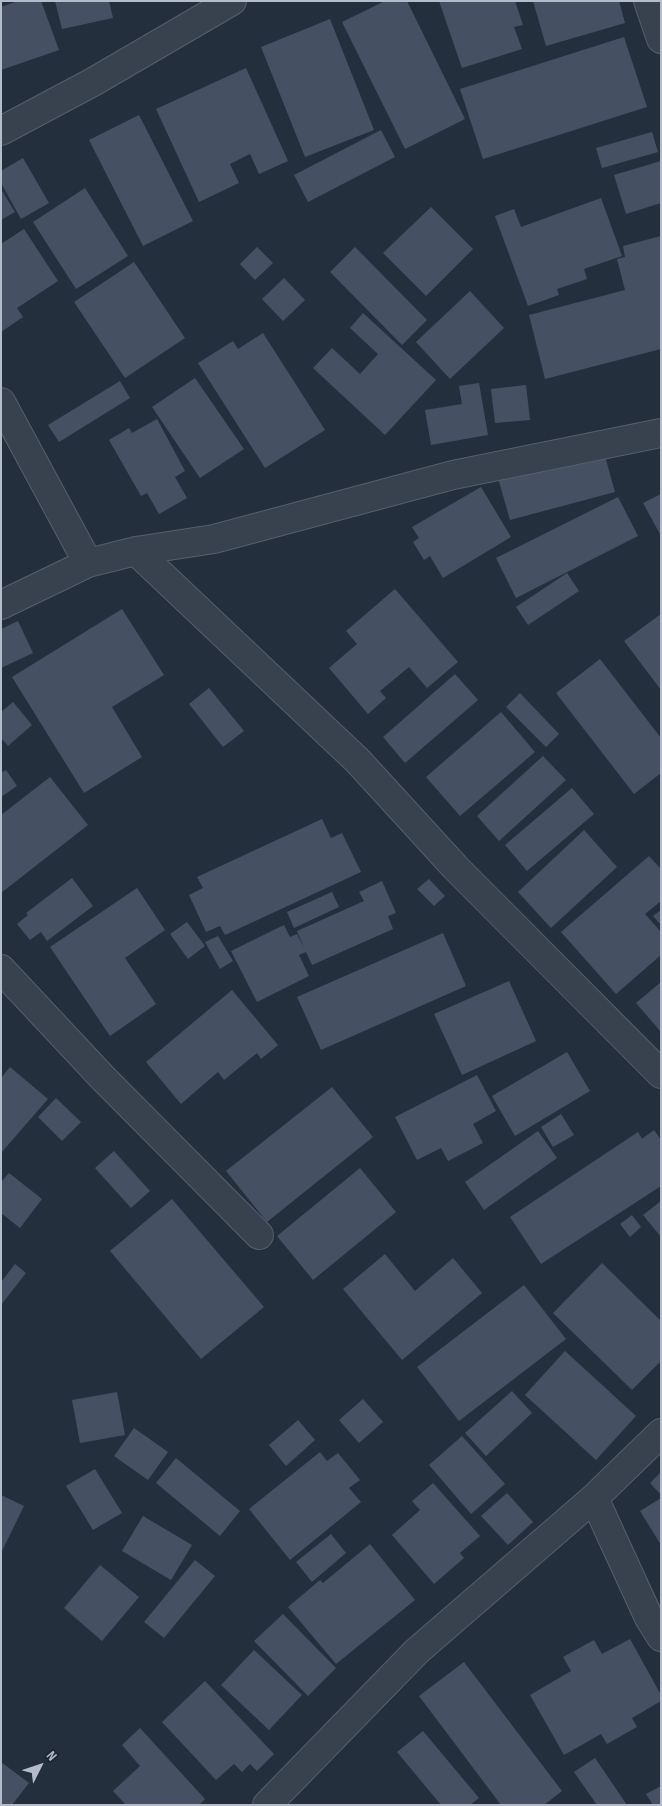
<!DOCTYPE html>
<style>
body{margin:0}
#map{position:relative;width:662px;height:1806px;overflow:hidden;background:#242f3e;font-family:"Sofia Sans Condensed",sans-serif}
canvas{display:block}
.frame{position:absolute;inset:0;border:2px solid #b4bcc9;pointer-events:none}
.north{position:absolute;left:15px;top:1741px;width:50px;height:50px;-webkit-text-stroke:4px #1d2633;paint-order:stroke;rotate:49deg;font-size:14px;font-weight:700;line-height:20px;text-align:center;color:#b4bcc9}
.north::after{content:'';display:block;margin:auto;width:18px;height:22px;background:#b4bcc9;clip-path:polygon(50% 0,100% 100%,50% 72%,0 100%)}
</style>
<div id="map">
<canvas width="662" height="1806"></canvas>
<div class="frame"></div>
<div class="north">N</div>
</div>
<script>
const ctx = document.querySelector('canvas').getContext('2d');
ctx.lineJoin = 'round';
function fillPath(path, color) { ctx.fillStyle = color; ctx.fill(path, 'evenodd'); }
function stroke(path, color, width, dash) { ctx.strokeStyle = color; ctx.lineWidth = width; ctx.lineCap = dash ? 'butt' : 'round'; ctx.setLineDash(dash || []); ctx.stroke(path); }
fillPath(new Path2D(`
 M18,1H41L59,50L1,70V7Z
 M55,1H109L113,18L62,29Z
 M385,1H407L465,119L405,149L342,22Z
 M439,1H515L523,25L514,27L522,49L462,68Z
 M533,1H619L625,23L546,46Z
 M330,19L374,130L305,157L261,47Z
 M624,37L647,107L483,159L460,89Z
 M246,68L288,161L259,174L250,154L230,164L239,183L199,202L156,109Z
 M139,115L193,221L143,246L89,140Z
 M381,130L395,157L308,202L294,175Z
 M652,132L658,152L602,168L596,148Z
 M23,158L49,203L21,219L1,183V171Z
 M661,161V203L626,214L614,175Z
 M85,188L128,256L76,289L33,222Z
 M1,189L15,212L1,220Z
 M601,198L622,256L584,269L587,279L557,289L559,295L528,306L495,216L514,209L521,227Z
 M431,207L473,249L426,296L383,253Z
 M24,229L58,281L17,308L23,317L1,332V244Z
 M661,236V349L545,379L529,315L625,290L617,259L625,257L623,246Z
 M257,247L273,263L255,280L240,264Z
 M355,247L427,320L402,345L330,272Z
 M134,262L185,338L125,378L74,302Z
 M284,278L305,300L283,321L262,299Z
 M470,291L504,328L450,379L416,342Z
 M363,313L436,380L385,435L313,368L332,348L360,374L378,354L350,328Z
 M263,333L325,430L265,468L198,363L233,341L238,349Z
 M195,378L244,449L200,478L152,407Z
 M120,381L130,398L59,442L48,425Z
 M479,383L488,435L431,445L425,410L462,404L459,386Z
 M526,385L530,420L495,423L491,389Z
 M157,419L185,471L175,477L187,498L159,514L147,493L141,496L109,440L129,428L132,433Z
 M603,449L615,492L510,520L498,478Z
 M481,487L511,537L443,578L430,556L424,560L413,542L419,538L412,527Z
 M661,494V536L643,503Z
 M618,497L638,536L516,598L496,558Z
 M567,573L579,591L528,625L516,607Z
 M395,589L458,662L427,688L409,667L380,691L386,698L368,714L329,668L357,644L346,631Z
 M122,609L164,675L112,707L142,757L84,793L12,677Z
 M661,614V690L624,641Z
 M18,621L33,653L1,668V629Z
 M600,659L661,738V773L634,794L556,693Z
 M455,674L478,700L405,763L383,737Z
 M209,688L244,731L223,747L189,704Z
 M520,693L559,734L546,747L506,707Z
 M13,702L32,725L8,746L1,738V712Z
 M501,712L535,752L460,816L426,777Z
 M543,756L566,780L499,841L477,816Z
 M6,770L17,786L1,797V773Z
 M50,777L88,825L1,893V815Z
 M572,788L594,814L527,871L505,845Z
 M322,819L331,838L342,833L361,872L225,935L220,926L206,932L189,895L203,888L197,877Z
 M584,830L617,867L551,928L518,892Z
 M649,856L661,869V901L645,914L661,932V955L616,994L561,932Z
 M72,878L93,906L47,941L41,932L30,940L17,924L28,915L26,913Z
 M429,879L445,896L434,906L417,889Z
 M382,881L396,913L388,916L393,929L312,965L306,952L299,955L309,976L257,1002L231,951L284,925L290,937L297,934L304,948L297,931L364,901L359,892Z
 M137,888L165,930L125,958L156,1004L110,1036L50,947Z
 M332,892L339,907L294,928L287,912Z
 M661,910V925L653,916Z
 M187,922L205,946L188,959L170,934Z
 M443,933L466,986L321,1050L297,997Z
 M218,936L233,961L220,969L205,942Z
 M509,981L536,1041L462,1075L434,1014Z
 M661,982V1032L636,1003Z
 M232,990L278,1045L261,1059L257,1053L224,1080L218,1072L181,1104L146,1062Z
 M567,1052L590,1091L515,1136L492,1096Z
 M10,1067L48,1099L1,1153V1078Z
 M477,1075L496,1111L473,1124L483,1143L448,1161L441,1148L417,1160L395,1117Z
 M332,1087L373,1137L267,1222L226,1171Z
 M56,1098L81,1122L62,1141L38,1117Z
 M561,1114L574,1135L553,1147L541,1127Z
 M654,1130L661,1140V1186L541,1264L510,1217L638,1132L642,1139Z
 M538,1131L557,1158L484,1210L465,1182Z
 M114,1151L150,1191L131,1208L95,1168Z
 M360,1168L396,1212L313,1280L277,1236Z
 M9,1173L42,1199L20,1228L1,1213V1182Z
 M172,1199L264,1307L201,1359L110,1251Z
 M661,1201V1237L643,1215Z
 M632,1215L641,1227L630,1237L620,1224Z
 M385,1254L415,1291L453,1258L482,1293L402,1360L343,1289Z
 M602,1263L661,1321V1361L632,1390L553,1313Z
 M15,1264L26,1273L1,1305V1282Z
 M524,1285L566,1339L459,1421L417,1367Z
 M565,1351L636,1416L596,1460L525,1395Z
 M512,1391L532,1413L486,1456L465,1433Z
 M117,1392L125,1435L80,1443L72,1400Z
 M363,1399L383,1422L359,1443L339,1420Z
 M298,1420L315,1440L286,1466L269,1445Z
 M134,1428L168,1452L148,1480L114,1456Z
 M462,1436L505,1484L471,1514L429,1465Z
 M320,1452L327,1461L338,1453L360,1480L349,1488L361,1502L290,1560L249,1509Z
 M176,1458L240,1511L220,1536L156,1483Z
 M95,1469L122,1513L93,1530L66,1486Z
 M661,1472V1495L650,1483Z
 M433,1483L480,1536L460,1553L464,1558L434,1584L392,1535L420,1510L412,1501Z
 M507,1493L533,1522L508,1545L481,1516Z
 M1,1495L24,1506L1,1553Z
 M661,1498V1545L640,1511Z
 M143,1516L192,1545L171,1580L122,1551Z
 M331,1534L346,1553L312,1582L296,1562Z
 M370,1544L415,1600L336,1664L288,1607L320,1580L323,1583Z
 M195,1560L215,1576L164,1638L144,1622Z
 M100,1565L139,1597L102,1641L64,1608Z
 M283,1614L336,1668L308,1696L254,1641Z
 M630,1639L661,1695V1701L632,1718L637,1727L607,1744L601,1734L564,1755L530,1695L571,1671L563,1657L594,1640L602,1654Z
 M254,1650L302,1695L269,1730L221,1685Z
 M464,1662L562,1791L544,1805H501L419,1696Z
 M205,1681L274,1754L257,1771L250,1764L242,1772L234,1764L216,1780L162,1722Z
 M140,1728L205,1799L199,1805H126L113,1791L140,1766L122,1745Z
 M423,1731L479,1798L470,1805H441L397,1752Z
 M595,1758L627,1805H597L574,1772Z
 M1,1762L29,1783L12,1805H1Z
 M661,1786V1805H653L646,1794Z`), '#455162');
const minor = new Path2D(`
 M648,1L661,39
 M1,131L93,82L232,1
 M1,402L88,563
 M136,551L358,761L455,867L661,1074
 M1,605L88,563L136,551L214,539L453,475L661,433
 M1,969L102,1077L259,1235
 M594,1498L649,1618L661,1637
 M267,1805L417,1651L594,1498L661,1433`);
stroke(minor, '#565f6c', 30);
stroke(minor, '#38414e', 28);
</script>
